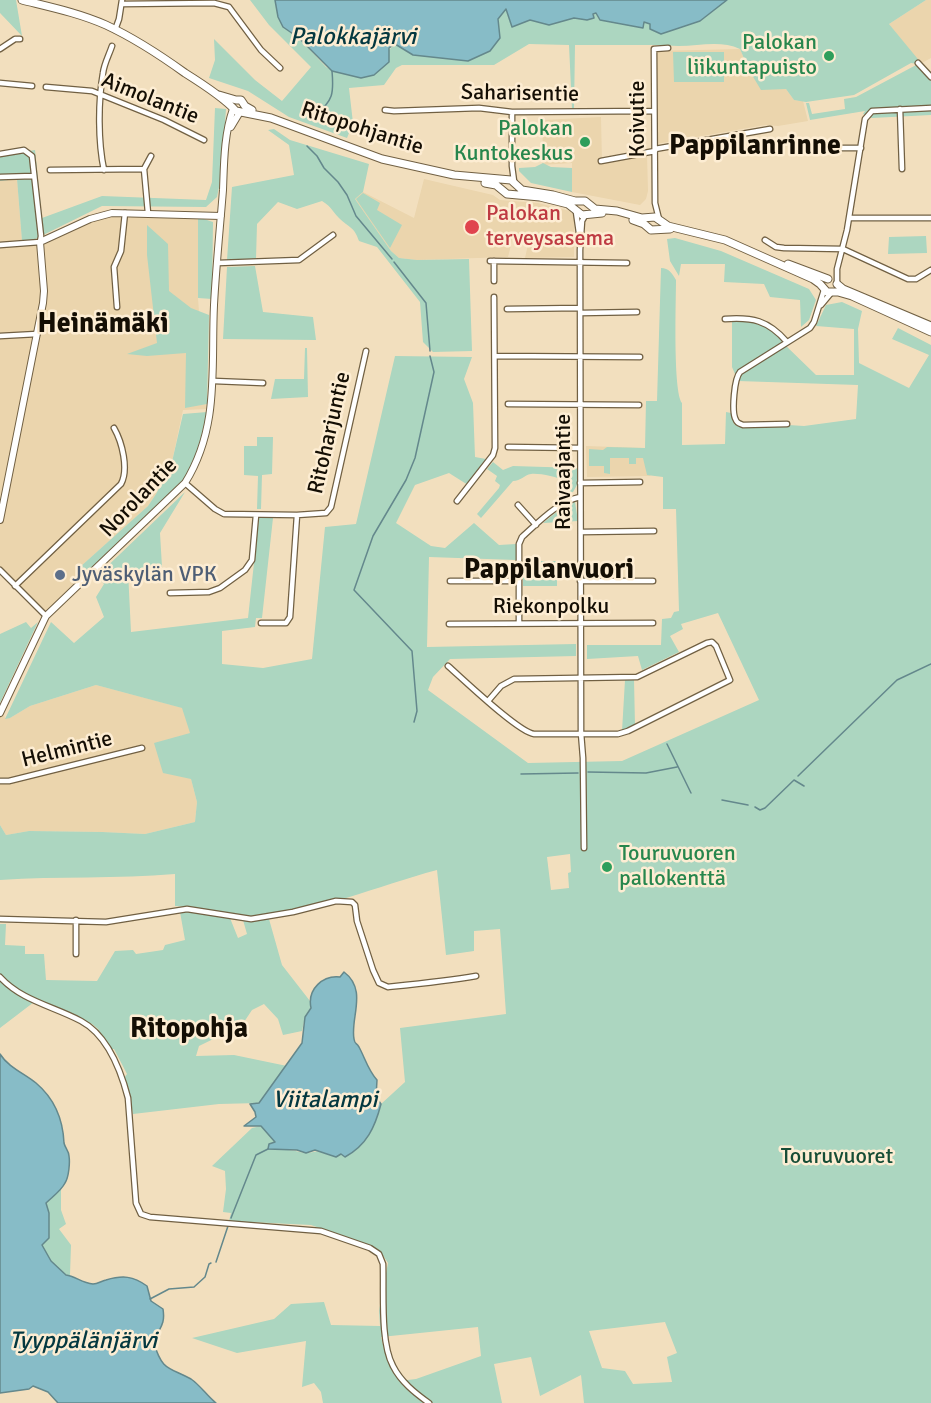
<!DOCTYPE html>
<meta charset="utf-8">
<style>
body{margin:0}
canvas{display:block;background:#f2dfbe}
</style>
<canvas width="931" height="1403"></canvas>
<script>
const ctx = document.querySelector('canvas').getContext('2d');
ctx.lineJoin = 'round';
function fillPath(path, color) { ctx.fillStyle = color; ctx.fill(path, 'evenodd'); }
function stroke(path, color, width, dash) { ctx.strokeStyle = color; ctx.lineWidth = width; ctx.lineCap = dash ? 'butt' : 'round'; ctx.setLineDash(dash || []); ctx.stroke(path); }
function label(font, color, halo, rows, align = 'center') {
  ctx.font = font + ' Signika,sans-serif'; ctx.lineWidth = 5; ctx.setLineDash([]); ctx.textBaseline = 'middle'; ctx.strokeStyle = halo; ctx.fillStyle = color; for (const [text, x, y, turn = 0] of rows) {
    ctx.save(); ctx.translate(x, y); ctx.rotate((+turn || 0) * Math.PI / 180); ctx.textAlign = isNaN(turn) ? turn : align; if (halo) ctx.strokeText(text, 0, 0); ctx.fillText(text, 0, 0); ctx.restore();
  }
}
fillPath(new Path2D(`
 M926,0H931V58L920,64L889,24Z
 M740,49L749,70L786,89L794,100L803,101L808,121L778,126L765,125L656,144L655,51Z
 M601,117L602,162L647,154L648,191L646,199L640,205L572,192V163L542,165L543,120Z
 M17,179L22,241L33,240L97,218L124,216L121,253H123L127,216L198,217V298L206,409L183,410L171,466L156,494L148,506L80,567V578L45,613L0,568V181Z
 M424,179L493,195L500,200L538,203L570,211L574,217V257L525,258L529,240L513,237L508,257L417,260L399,258L391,251L355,199L363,192L414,218Z
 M586,446L645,448L673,446L650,476L587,477Z
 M96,685L183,708L191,733L155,744L191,779L197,802L195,822L145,834L102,832L29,831L6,835L0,825V703L5,718H10L30,706Z`), '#ebd5ad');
fillPath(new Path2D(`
 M0,0H16L22,36L0,13Z
 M250,0H275L278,17L283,27L299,38L326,67L333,71L361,78L395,44L414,55L498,19L506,9L530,19L549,25L574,18L587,20L596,13L600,20L642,27L644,22H647L664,33L700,21L727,0H926L889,24L931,75V115L872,118L863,114L865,111L810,120L806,103H809L812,114L845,109L844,99L856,97L918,64L911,63L854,95L806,102L794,100L786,89L761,90L749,70L740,49C717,38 691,49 666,45H575L574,109H572L569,45L529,44L494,65H402L396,68L384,85L349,88L353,123L347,138L289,117L248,91L209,78L215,60L214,39L255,80L282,101L311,67L269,25Z
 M673,52H724V82H674Z
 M215,108L226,109L221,177L217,197L206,207L102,206L33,240L22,241L17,179L0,181V156L35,150L42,218L102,196L206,200L212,182Z
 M274,129L290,140L369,164L363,192L355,199L391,251L399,258L417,260L469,259L472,351L433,352L423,342L420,302L377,247L359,241C354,226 349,228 339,218C332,211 332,207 322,201L297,209L278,202L257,224L256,259L227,260L232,187L294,175L289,145L268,130Z
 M543,163L551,167L572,168V192L531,183L519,171V168L535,167Z
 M363,193L380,203L377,210L402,225L390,248L356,199Z
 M198,217L213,222L212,299L198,298Z
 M147,225L168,244L169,291L191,308L209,315L207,404L185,408L186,353L147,356L127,354L157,343L147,255Z
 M926,236L927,253L888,254L889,237Z
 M675,238L721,251L809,289L816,300L809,320L801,327L800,300L770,297L764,284L724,282L725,264H681L679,276L670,261L667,239Z
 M255,266L263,312L313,317L316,340L223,339L227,267Z
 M661,268C669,268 672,273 676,280C676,301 673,391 682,403V445L725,444L726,412L731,413L734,424L739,427L741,422L804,426L856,419L858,385L738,381L732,367V322C756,319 763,324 782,338L781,341L816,375H854V329L816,326L826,305L842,302L862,311L858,329L859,363L909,388L929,355L892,339L898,328L931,345V1403H584L581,1375L540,1396L531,1357L494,1364L502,1403H323L321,1392L314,1383L302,1387L306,1341L237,1353L192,1338L274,1319L291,1304L324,1302L331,1325L380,1326L379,1311L388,1263L382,1254L371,1246L311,1225L229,1221L231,1213L223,1212L226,1189L225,1171L212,1166L252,1128L261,1126L271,1135L281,1150C291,1149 300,1153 308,1153C314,1152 317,1151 324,1152L379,1111L381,1104L405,1082L400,1028L506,1014L500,929L474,931V951L446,955L437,870C377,886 316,913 253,916C227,917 201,907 175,906V874C117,879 58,876 0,880V825L6,835L29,831L102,832L145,834L195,822L197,802L191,779L163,773L154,743L190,733L182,708L96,685L30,706L10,718L5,719L51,622L74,643L104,617L96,597L104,584L97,576L185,492L160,533L162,567L128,571L131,632L248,618L259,517L273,518L262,618H256L255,627L222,631V664L263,668L312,659L325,527L356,524L395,356L472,357L464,379L473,403L475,457L486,459L468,485L449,473L415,485L396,523L431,546L445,548L474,523L499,545L516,544V560L429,557L427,647L576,644V656L450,659L433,677L428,690L528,763L622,761L759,700L718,613L681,624L683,629L670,636L679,652L642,670L638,656L587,659V645H661L662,619L671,618L674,612L679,611L676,509H663V477L647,475L643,458H636V464H629V458H610V474L604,473V466H589V449L603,450L607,447L645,448L646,401H657ZM570,854L571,872L568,873L569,888L551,890L547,857ZM665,1322L677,1353L667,1357L672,1382L633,1384L625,1371L602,1368L589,1331ZM478,1327L481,1356L416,1379L399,1381L387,1360L381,1337Z
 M305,348H307L308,397L271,399L275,379H304Z
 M207,412L196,457L183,481L80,578V567L148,506L156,494L171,466L183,414Z
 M257,437H273L272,474L262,475L261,509H257L258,476L244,475V446H257Z
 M493,462L503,470L513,466L578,468L577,485L573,492L567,494L563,491L564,481C558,477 539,473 531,474C524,475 521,481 513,481L481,518L477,514L499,488L500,485L495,481L497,476L487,469Z
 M569,502H575L578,521L543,523Z
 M523,561H557V586H523Z
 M26,622L31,628L38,622L0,703V634Z
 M634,679L635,726L622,731L625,680Z
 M187,911L230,918L238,938L247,934L243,920L269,919L282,965L310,1001L311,1007L305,1017L302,1031L283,1035L278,1019L264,1004L252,1010L242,1025L199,1046L196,1056L234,1055L287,1066L259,1103L219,1104L133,1114L128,1087L124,1078L127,1074L114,1049H111L98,1029L92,1024L38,999L0,1028V924H6L5,945L25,946V954H44L46,980L97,981L115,951L133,950L136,954L163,950L165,945L185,940L180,912Z
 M61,1189V1210L66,1224L59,1229L71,1245L70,1275H66L51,1261L42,1245L49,1238V1213L46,1203Z`), '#acd6c0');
const water = new Path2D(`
 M275,0H727L700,21L661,34L650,29V24L644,22L643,28L600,20L596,13L593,14L594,18L587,20L574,18L549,25L530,20L512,27L506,9L498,19L500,38L490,51L468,61L413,55L395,44L389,48V62L374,75L361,78L332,71L299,38L283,27L278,17Z
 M344,972C368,990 350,1018 354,1039C355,1045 356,1042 359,1047C365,1058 368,1070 377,1080L376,1097L381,1104C375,1127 367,1145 345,1157L341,1154L336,1157L315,1150L306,1153L297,1150L268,1149L269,1144L275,1142L261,1126H244L256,1117L255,1112L250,1104L259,1103L302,1043L305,1017L311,1008C307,989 323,975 340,977Z
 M0,1054C8,1067 25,1074 36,1083C55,1099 63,1120 64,1143C65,1148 69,1151 69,1156C70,1162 69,1177 65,1183C61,1191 52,1197 46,1203L49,1213V1238L42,1245L51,1261L66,1275C75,1276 82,1283 93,1284C98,1284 101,1281 106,1280C123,1275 133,1276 147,1286L151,1301L163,1309C166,1327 157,1329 154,1343C162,1371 169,1367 191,1379C200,1385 207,1396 216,1403H58L48,1392L33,1386L29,1389L0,1393Z`);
fillPath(water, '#87bcc7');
stroke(water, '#64888c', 1.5);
stroke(new Path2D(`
 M316,115C333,100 334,94 332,71
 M307,146L317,156L324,168L338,182L347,195L356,216L392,259
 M394,262L426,303L430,351
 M414,722L417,711L412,651L354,590L373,536L406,480L415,458L434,372L430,356
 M667,744L691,793
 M588,772L646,773L677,767
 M521,774L578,773
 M798,776L897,680L931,664
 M722,800L748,805
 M755,807L760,810L765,808L794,780L804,786
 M231,1218L256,1155L268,1149
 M216,1262L228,1226
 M150,1299L169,1289L194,1287L205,1277L209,1264L211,1263`), '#64888c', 1.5);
const minor = new Path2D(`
 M122,4L214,3L229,7L261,50L280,68
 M115,30L119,19L122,0
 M0,49L15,39H20
 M918,63L931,77
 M0,83L32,86
 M46,87L92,91L164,120L204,140
 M900,109L902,169
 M385,110L394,111L479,108L512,112L654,111
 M512,112V166L514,181
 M805,148H861
 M655,149L770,129
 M0,154L24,150L32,156L41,236L40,242L0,245
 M601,161L655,151
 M50,170L144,169
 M104,170C98,142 98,102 103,73C104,64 109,55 112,46
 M0,177L33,176
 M576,212L579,233
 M148,213L144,169L151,156
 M849,218H931
 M659,219L655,203L654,49L668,48
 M765,240L776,247L784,248L843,249L908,279H916L931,270
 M490,261L627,263
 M494,261V281
 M218,263L299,260L333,235
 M837,283V269L847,230L865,119L872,111L931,108
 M821,305L831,293
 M117,307L114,267L121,251L125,213
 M507,309L580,308
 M581,313L637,312
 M725,319C752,317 768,320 787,342
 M0,336L37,334
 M495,356L640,357
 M214,381L263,383
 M508,404L639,405
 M787,424L743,425C738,423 737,423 735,418C732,410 734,379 740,372L810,328L814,322L824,290
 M508,447L580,448
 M185,483L215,509L224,514L297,515L326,513L331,507L366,351
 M580,483L640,482
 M457,501L493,455L495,448L494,297
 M518,505L536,525
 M581,532L654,531
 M0,570L46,616
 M450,581H518
 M580,581H653
 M15,586L121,484C129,469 122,442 114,428
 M170,593L209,592L220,588L245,570L252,560L256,515
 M261,623H286L290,617L297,515
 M519,623V544L522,537C539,522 557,502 580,497
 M449,624L653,623
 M448,666C464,680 518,732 534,734H618L628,731L730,680L716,646L712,642L707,643L637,677L514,679L501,686L488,701
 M0,781H9L142,748
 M584,848L583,758L581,733L580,250L582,221L586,214
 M0,919L106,922L187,909L251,919L293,912L336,901L352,902L355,905L357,921L373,970L379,983L388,987C417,984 447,981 476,976
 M76,954V920
 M0,977C22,1001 53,1006 81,1021C107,1035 121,1071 128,1098L136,1203L141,1214L150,1217L321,1231L370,1248L379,1254L383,1264C384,1292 380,1342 393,1366C401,1382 415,1393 429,1403`);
const tertiary = new Path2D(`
 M231,127L240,112
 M0,520L43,303L44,291L40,242L90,219L112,213L221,216
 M0,713L46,616L185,483C220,427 211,367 214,305C216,267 220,228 223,190C224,164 224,134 233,109`);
const secondary = new Path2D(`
 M22,0C50,7 79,13 106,25C134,38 160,55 185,73C201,83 224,98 236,111L271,118L382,159L454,175L511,180L522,190L553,195L575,201H585L595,209L617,211L642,218L655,217L668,226L725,240L813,279L820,284L827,292H838L852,296L931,332
 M219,95L236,100H241L245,106L252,110
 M485,183L496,185L507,194L540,197L568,204L582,215L602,213
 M633,220L644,224L651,230L670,229
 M788,264L828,279
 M837,284L843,289L931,326`);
stroke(minor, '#716043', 7);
stroke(tertiary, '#716043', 8);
stroke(secondary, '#716043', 9);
stroke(minor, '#fff', 4.5);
stroke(tertiary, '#fff', 6);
stroke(secondary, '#fff', 7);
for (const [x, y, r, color] of [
 [829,56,6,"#2e9e5b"],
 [585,142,6,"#2e9e5b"],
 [472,227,8,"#e0444e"],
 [60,575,6,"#5c6f8a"],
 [607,867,6,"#2e9e5b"]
]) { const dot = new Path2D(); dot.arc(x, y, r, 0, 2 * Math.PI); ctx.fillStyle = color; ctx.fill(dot); stroke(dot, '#fdedd3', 2); }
label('22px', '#27864d', '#fdedd3', [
 ["Palokan",817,43],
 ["liikuntapuisto",817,68],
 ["Palokan",573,129],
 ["Kuntokeskus",573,154],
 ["Touruvuoren",619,854,"left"],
 ["pallokenttä",619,879,"left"]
], 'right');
label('22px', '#140e04', '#fdedd3', [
 ["Saharisentie",520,94,1],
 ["Aimolantie",150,99,22],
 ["Koivutie",638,119,-90],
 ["Ritopohjantie",362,129,18],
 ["Ritoharjuntie",330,433,-77],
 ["Raivaajantie",564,472,-90],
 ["Norolantie",139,498,-46],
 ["Riekonpolku",551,607],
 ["Helmintie",67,750,-14]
]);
label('22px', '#be3a42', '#fdedd3', [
 ["Palokan",486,214],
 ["terveysasema",486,239]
], 'left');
label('22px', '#4e5e75', '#fdedd3', [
 ["Jyväskylän VPK",72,575]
], 'left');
label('22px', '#164d36', '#fdedd3', [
 ["Touruvuoret",837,1157]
]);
label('italic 24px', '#043840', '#fdedd3', [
 ["Palokkajärvi",353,38],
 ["Viitalampi",325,1101],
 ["Tyyppälänjärvi",83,1342]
]);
label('bold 28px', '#140e04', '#fdedd3', [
 ["Pappilanrinne",755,147],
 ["Heinämäki",103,325],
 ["Pappilanvuori",549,571],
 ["Ritopohja",189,1030]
]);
</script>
